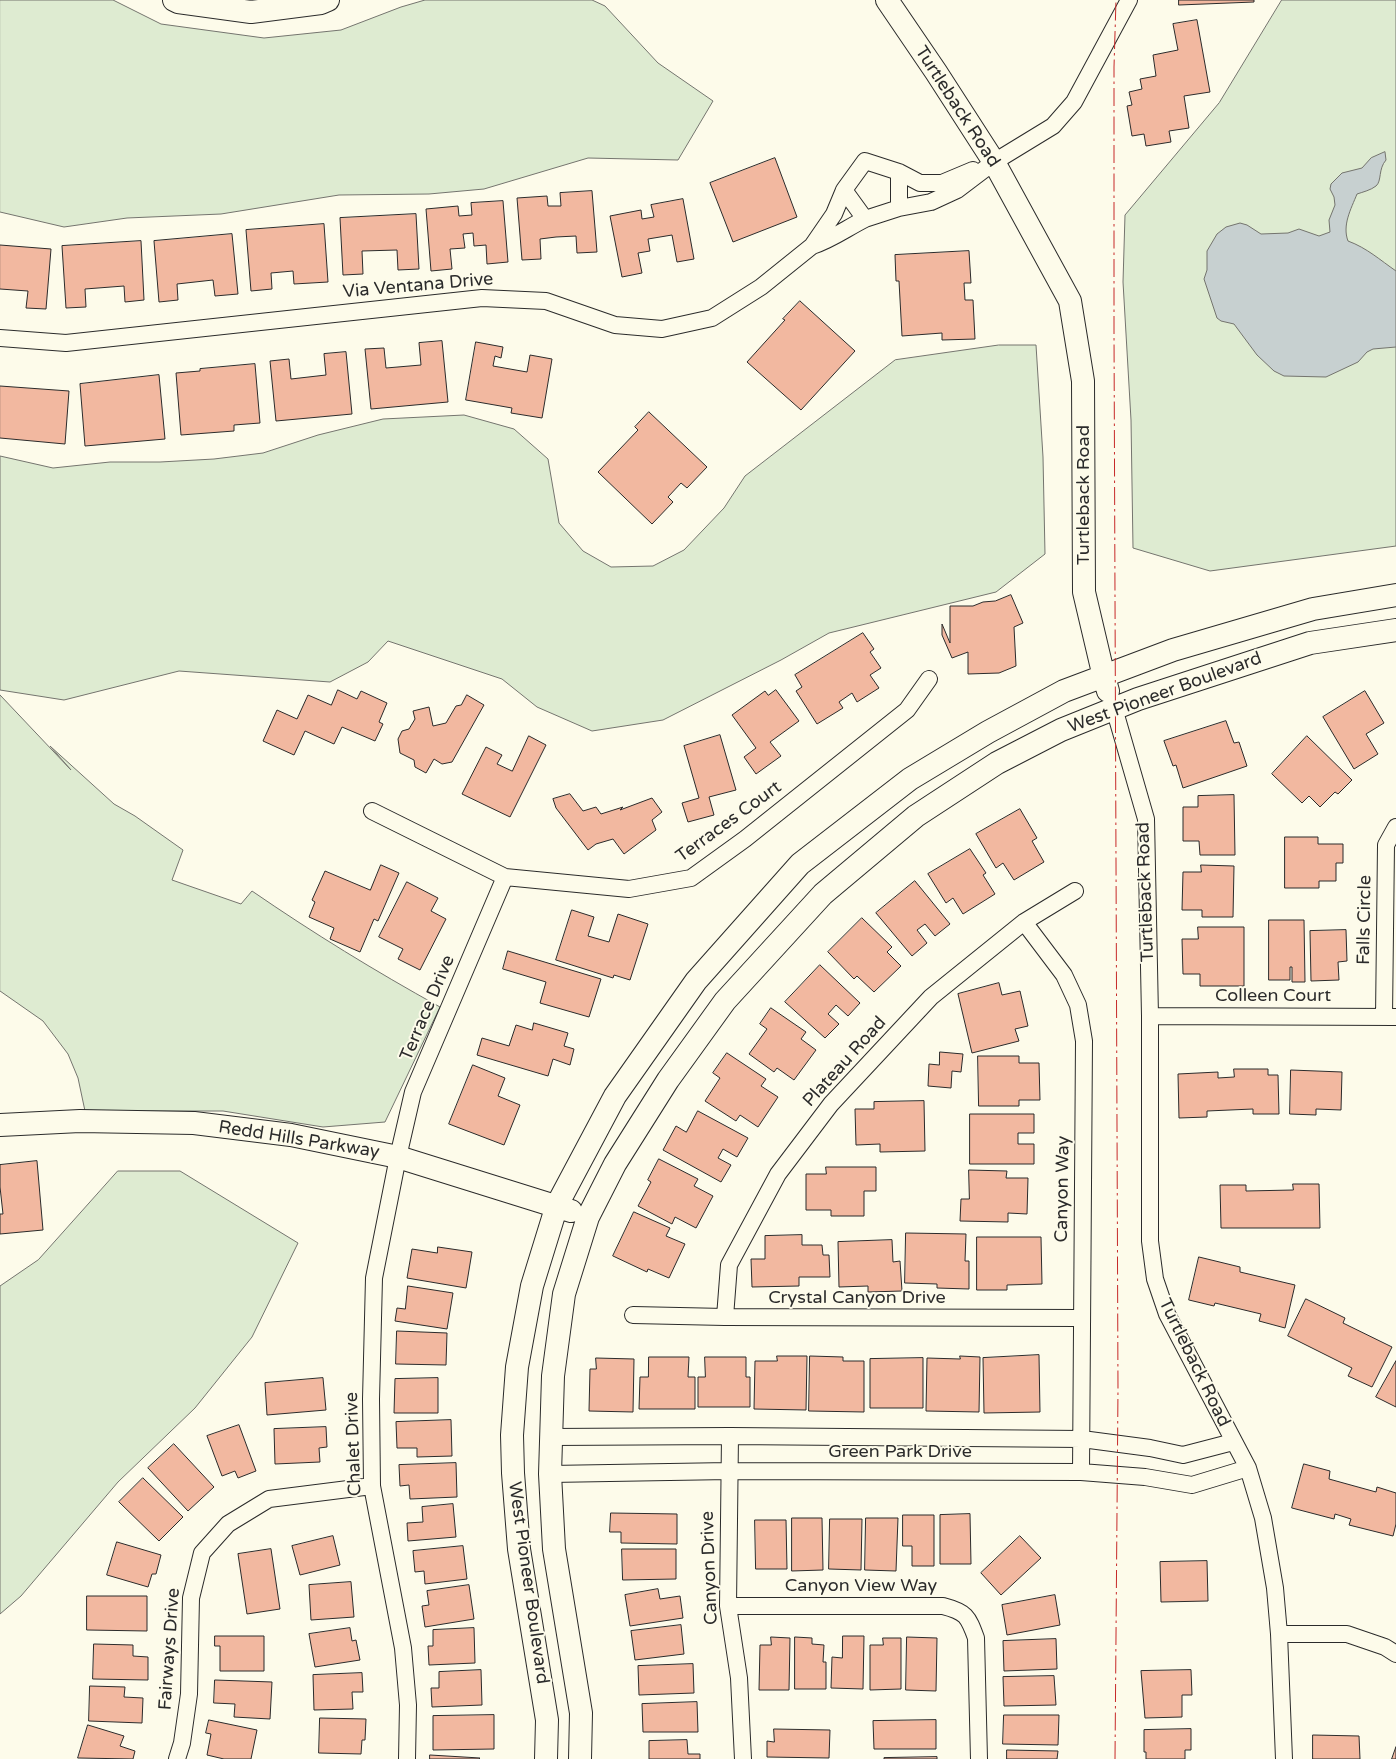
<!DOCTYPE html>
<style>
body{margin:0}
canvas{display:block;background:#fdfbea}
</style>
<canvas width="1396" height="1759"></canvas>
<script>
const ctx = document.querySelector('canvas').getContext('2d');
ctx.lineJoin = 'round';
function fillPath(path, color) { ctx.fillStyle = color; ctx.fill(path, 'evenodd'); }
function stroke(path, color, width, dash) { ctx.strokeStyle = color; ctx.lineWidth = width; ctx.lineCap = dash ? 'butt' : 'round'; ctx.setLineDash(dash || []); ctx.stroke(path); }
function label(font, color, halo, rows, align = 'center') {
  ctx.font = font + ' "Varela Round",sans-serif'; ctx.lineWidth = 4; ctx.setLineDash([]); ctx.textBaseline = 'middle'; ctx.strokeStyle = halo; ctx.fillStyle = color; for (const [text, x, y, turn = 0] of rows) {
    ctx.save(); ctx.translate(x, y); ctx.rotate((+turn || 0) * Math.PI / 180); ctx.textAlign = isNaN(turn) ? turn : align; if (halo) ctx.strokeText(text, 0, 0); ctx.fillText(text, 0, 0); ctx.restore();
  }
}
const green = new Path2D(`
 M0,0H113L161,24L264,38L341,30L401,7L425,0H592L605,6L658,63L713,101L678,160L588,158L484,189L429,194L339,195L221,214L127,218L64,227L0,212Z
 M1282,0H1396V546L1210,571L1133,548L1131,420L1123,282L1125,215L1219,103Z
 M999,345H1036L1043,457L1045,554L996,592L829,633L781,660L663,720L592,731L537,707L502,679L388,641L368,662L330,682L179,671L64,700L0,690V456L53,468L110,462H160L214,459L263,453L318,435L383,419L464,415L514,429L548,459L559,523L583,551L611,567L653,566L684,550L724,508L745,476L895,360Z
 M0,695L71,770L50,746L114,804L135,816L183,850L172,880L241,904L252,891C313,933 375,971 440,1007L385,1122L323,1127L223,1111H85L78,1078L68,1054L43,1021L0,991Z
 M118,1171H180L298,1243L252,1337L195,1408L118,1482L21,1596L0,1614V1286L38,1260Z`);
fillPath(green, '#deebd1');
stroke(green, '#74746e', 1);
const water = new Path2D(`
 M1385,152L1386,160C1378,169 1382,181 1376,186C1371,190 1363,192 1357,194C1351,209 1342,225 1348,241C1367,248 1380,260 1396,271V347L1373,349L1367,352L1358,362L1326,377L1284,376L1274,371L1257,355L1234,324L1221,321L1217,318L1204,279L1207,270V251L1217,234L1226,227L1240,223L1247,225L1261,234L1288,233L1299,229L1319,236L1330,232L1329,220L1335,205L1334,197L1330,189L1331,184L1342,173L1362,168L1371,158Z`);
fillPath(water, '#c7d0d0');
stroke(water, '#74746e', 1);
const building = new Path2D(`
 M1179,0H1254V2L1179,5Z
 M1197,20L1210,92L1184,96L1189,128L1169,131L1171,142L1146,146L1144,134L1132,136L1127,106L1132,105L1129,92L1142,89L1140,79L1156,76L1153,55L1178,50L1173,24Z
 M775,158L797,217L733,242L710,183Z
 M592,191L597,252L577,253L576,236L556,237L540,239L541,259L522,260L517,198L547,196L548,206H561L560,193Z
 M683,199L694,259L677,262L672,235L648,239L650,251L638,253L642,273L622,277L610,216L641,210L642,219L654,217L651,205Z
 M503,201L508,262L487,264L486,245L474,246L473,233L463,234L465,248L450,249L452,269L431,271L426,209L458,206L459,216L472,215L471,203Z
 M416,214L419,269L398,270L397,250L362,251L363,274L343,275L340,218Z
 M324,224L328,282L294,284L293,271L271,273L272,289L251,291L246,230Z
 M232,234L238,294L215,296L213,280L177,284L178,300L159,302L154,241Z
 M141,241L144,300L125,302L124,286L85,289L86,307L66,308L62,246Z
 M0,245L51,249L46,309L26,308L28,291L0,289Z
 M969,251L971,283H964L965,300H973L975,339L942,340V333L902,336L899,281H896L895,255Z
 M800,301L855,351L801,410L747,362L785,320L783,319Z
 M442,341L448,402L371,409L365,349L384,348L386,368L421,365L419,343Z
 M476,342L503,347L501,358L495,356L493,366L527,372L530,355L552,359L542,418L511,413L512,408L466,400Z
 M346,352L352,414L276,421L270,361L289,359L291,379L326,375L324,354Z
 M255,364L260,423L234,425V431L181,435L176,373L200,371V369Z
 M159,375L165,439L85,446L80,384Z
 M0,386L69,391L65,444L0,438Z
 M649,412L707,467L687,488L681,483L668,497L673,502L652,524L598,472L638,430L635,427Z
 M1011,595L1023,623L1014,627L1016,666L999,673L968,674V652L952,658L942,635V624L950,643V606H973L983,602L995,601Z
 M863,633L874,649L870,652L881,668L870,675L879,688L857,702L852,693L839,702L843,708L817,724L796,691L802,687L795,675Z
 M338,690L357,699L361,691L387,703L379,722L383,724L375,741L342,727L334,744L305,731L294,755L263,741L277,710L297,719L308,695L331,705Z
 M776,690L799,721L770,742L781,756L756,774L744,757L756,748L732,715L765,691L768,695Z
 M1365,691L1384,723L1366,734L1378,754L1354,769L1323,717Z
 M467,695L484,705L452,762L442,764L434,759L426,773L415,767L414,760L400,753L398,739L402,731L409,729L415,719L413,711L429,707L433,726L446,723L456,706L461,705Z
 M1226,721L1234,743L1239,742L1247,766L1183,788L1176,765L1173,766L1164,741Z
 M720,735L736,790L709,797L714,815L688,822L682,803L699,798L684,746Z
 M529,736L546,745L510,817L462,794L486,747L502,755L497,764L512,771Z
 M1307,736L1352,780L1338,794L1335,792L1320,807L1309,796L1302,803L1272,774Z
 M570,794L583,811L596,807L601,814L623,807L620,810L652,798L662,812L652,820L656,830L624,854L613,839L596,844L588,850L556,808L553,799Z
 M1234,795L1235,855H1200L1199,841H1183V807H1198V796Z
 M1020,809L1037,838L1032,841L1044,862L1014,880L1003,863L996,868L976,834Z
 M1285,837H1318V844H1343V863H1336V881H1319V888H1285Z
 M970,849L986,873L983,875L995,894L963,914L953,898L946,903L928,874Z
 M381,865L399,873L378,921L374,919L360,952L330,939L334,928L309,917L315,902L312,900L325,871L370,890Z
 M1201,865L1234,866L1233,917H1202V910H1182L1183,872H1201Z
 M915,881L950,924L935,936L925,924L917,930L927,943L912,956L876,913Z
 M407,882L438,898L431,911L446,919L420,970L398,959L403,949L379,937Z
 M572,910L594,917L588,936L609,942L618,914L648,924L630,980L614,975L613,978L556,960Z
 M862,918L892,947L887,952L901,966L874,992L857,976L854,979L828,952Z
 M1269,920H1304L1305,982H1292V967H1290V980H1269Z
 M1198,927H1244V986H1200V974H1183L1182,939H1198Z
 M1346,930L1347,961L1338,962L1339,980L1311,981L1310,931Z
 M508,951L601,979L589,1017L540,1003L546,982L503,969Z
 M820,965L860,1003L848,1016L836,1005L828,1014L839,1024L825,1038L785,1002Z
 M999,983L1002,995L1020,991L1028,1026L1015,1029L1019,1041L972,1053L958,994Z
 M771,1008L806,1032L801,1039L816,1050L794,1080L777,1068L774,1072L749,1054L767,1029L760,1024Z
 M534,1023L568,1033L564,1046L574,1049L570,1065L553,1059L548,1076L477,1055L482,1038L509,1046L516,1025L532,1030Z
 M940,1052L963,1054L961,1072L952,1071L951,1088L928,1086L929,1064L939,1065Z
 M727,1053L766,1079L761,1086L778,1097L758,1127L740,1115L736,1121L705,1101L720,1078L713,1073Z
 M978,1056H1019V1063H1039L1040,1100H1019V1106H979Z
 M473,1065L505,1078L498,1096L520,1105L504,1145L449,1124Z
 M1234,1069H1268V1075H1278L1279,1114H1253V1109L1207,1111V1117L1179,1118L1178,1074L1218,1072V1078L1234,1077Z
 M1291,1070L1342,1072L1341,1110L1316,1109V1115L1290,1114Z
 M924,1101L925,1151L880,1152V1144L856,1145L855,1109H874V1102Z
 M698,1111L748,1138L737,1157L723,1149L718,1158L731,1165L721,1182L663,1150L676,1126L686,1132Z
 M970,1114H1034V1133H1018V1144H1034V1164H970Z
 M659,1159L698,1179L694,1186L713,1196L696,1228L675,1217L672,1224L638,1206L651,1182L648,1180Z
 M37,1161L43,1230L0,1234V1214H3L0,1187V1165Z
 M826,1167H876V1191H864V1216H831V1210H806V1174H826Z
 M969,1170L1007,1171L1006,1178H1028L1027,1214L1008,1213V1222L960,1221L961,1199H969Z
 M1293,1184H1319L1320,1228H1221L1220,1185H1246V1191L1293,1190Z
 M634,1212L670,1228L666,1236L685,1244L669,1278L648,1269L647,1272L613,1256Z
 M906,1233L966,1234L965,1261H969V1289L937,1288V1284L905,1283Z
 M802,1235V1245H822L823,1255H829L830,1277H799V1286L752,1287L751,1259H765V1236Z
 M977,1237H1041L1042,1284L1007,1285V1290H977Z
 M892,1240L893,1262L900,1261L902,1291L868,1292V1286L839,1287L838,1242Z
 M438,1247L472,1252L466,1288L407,1278L412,1249L437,1253Z
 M1199,1257L1240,1267V1272L1295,1285L1285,1328L1259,1321L1261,1314L1215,1303L1214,1306L1189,1300Z
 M408,1286L453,1293L447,1329L395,1321L397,1308L405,1309Z
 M1306,1299L1345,1318L1343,1323L1392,1347L1372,1387L1348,1376L1352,1368L1288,1336Z
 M397,1331L447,1333L446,1365L396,1364Z
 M1039,1355L1040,1412L984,1413L983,1358Z
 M777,1356H807L806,1410L754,1409L755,1361H777Z
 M810,1356L843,1357V1361H864V1412L809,1411Z
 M960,1356L980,1357L979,1412L926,1411L927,1358L960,1359Z
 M649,1357H689L688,1377H695V1409H639L640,1377H648Z
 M705,1357H746V1377H750V1407H698V1377H705Z
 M596,1358L634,1359L633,1412L589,1411L590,1369H596Z
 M923,1358V1408H870V1359Z
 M1396,1361V1407L1376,1397Z
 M323,1378L326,1410L267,1415L265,1383Z
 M438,1378V1413H394L395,1379Z
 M451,1420L452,1456L417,1457V1448H397L396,1422Z
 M239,1425L256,1471L238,1478L235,1471L222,1476L207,1436Z
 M326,1427L327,1447L319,1448L320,1462L275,1464L274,1429Z
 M174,1444L214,1487L188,1511L148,1468Z
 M456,1463L457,1497L410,1499L409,1485L400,1486L399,1465Z
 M1304,1464L1330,1471L1329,1479L1376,1492L1377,1487L1396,1493V1524L1393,1536L1349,1525L1351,1519L1335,1514L1334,1519L1292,1508Z
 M143,1478L183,1517L159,1541L119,1502Z
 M453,1504L456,1537L408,1541L407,1523L423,1522L422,1507Z
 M611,1513L677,1514V1544L621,1543V1532H610Z
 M970,1514L971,1564H940V1515Z
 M903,1515H934V1566H912V1546H903Z
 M792,1518H822L823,1570L792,1571Z
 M866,1518H898L896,1571L865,1570Z
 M830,1519H862L861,1570L829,1569Z
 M755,1520H786L787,1569H756Z
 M333,1536L340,1565L300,1575L292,1546Z
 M1020,1536L1041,1558L1001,1595L981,1573Z
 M117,1542L161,1555L156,1574H152L148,1587L107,1575Z
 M463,1546L467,1579L425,1584L424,1571L415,1572L413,1551Z
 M271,1549L280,1609L247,1614L238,1554Z
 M622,1549H676V1579L623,1580Z
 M1207,1561L1208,1601L1161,1602L1160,1562Z
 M351,1582L354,1617L311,1620L309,1585Z
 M469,1585L474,1619L425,1627L422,1606L429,1605L427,1591Z
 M658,1589L660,1599L680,1596L683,1618L630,1626L625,1595Z
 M1055,1595L1060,1625L1007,1635L1002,1605Z
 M87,1596H147V1631L87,1630Z
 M681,1625L684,1654L635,1660L631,1631Z
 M350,1628L352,1641L356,1640L360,1660L315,1667L309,1634Z
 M474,1628L475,1663L429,1665L428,1646H433V1630Z
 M215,1636H264V1671H220V1646H215Z
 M843,1636H864L863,1689L831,1688L832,1657L842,1658Z
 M771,1637L790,1638L789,1690H759L760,1645H771Z
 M795,1637L812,1638V1644L824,1645L823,1662H826V1689H795Z
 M907,1637L937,1638L936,1691L906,1690Z
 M883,1638H901V1689L870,1690V1645H883Z
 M1056,1639L1057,1669L1004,1671L1003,1641Z
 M94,1644L133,1645V1656L148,1657V1680L93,1679Z
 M693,1664L694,1693L639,1695L638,1666Z
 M481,1670L482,1705L432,1707L431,1688H439V1672Z
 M1191,1670L1192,1695H1182V1717L1145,1718L1141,1671Z
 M362,1673L363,1692H352L353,1709L314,1710L313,1675Z
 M1054,1676L1056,1705L1004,1706L1003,1677Z
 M215,1680L272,1682L270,1719L234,1717L235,1704L214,1703Z
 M90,1686L125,1687L124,1697L143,1698L142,1723L89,1721Z
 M697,1702L698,1732H643L642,1704Z
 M494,1715V1749L433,1750V1716Z
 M1004,1715H1059L1058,1745L1003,1744Z
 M320,1718L366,1719L365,1740H362L361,1754L319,1753Z
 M209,1720L257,1730L251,1759H224L207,1755L211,1734L206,1733Z
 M936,1720V1749H874L873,1721Z
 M88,1725L124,1736L120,1746L135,1751L133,1759L78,1758Z
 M774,1729L830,1730L829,1758L767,1757V1741L774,1742Z
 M1191,1729V1750H1185V1759H1146V1752H1144V1730Z
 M1313,1735L1359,1736L1360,1759H1313Z
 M687,1740L688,1754H700V1759H649V1741Z
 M1396,1747V1759H1392Z
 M1007,1750L1058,1751L1057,1759H1007Z
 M430,1755L480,1758L479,1759H430Z
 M937,1757V1759H884V1758Z`);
fillPath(building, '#f2b8a0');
stroke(building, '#2b2b2b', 1);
const street = new Path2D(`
 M899,172V208L865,219L844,190L865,161L899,172L920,183H942L973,170
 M899,208L931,202L957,190L994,162L1053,126L1074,102L1129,0
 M812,246C831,240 847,228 865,219
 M0,338L66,343L482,298L546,301L615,325L662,329L712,318L761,287L812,246L834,214L844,190
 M1114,708L1146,819L1150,1016V1241L1155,1279L1167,1314L1248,1468L1263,1518L1275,1588L1279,1634L1284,1759
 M372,811L505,877L629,889L691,878L745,839L907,710L929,679
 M1024,922L1064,975L1078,1005L1084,1041L1081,1472
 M1150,1016L1396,1017
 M1384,1017L1386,845L1396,827
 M633,1315L725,1317L1081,1318
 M725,1317L729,1265L778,1174L831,1104L931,997L1024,922L1075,891
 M730,1436L728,1606L739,1678L743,1759
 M551,1437L730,1436L1082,1439L1150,1448L1183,1455L1233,1442
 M550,1474L729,1471L1081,1472L1145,1477L1192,1485L1248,1468
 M728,1606H943C966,1612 968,1616 976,1638L979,1759
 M1279,1634H1347L1385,1647L1396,1654
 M177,1759L182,1743L189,1694L191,1598L202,1553L228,1524L269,1499L372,1486
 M407,1759L408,1705L403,1648L372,1486L371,1399L374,1278L398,1157L413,1092L505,877`);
const secondary = new Path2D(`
 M174,0L178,2L251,12L321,3L328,0
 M887,0L936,72L994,162L1070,301L1083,381L1084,592L1104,677L1108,691
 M0,1125L80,1121L194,1123L291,1135L398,1157L571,1211
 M546,1759L547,1720L519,1549L513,1473L512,1435L517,1367L532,1286L557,1205L615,1096L696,981L800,864L910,779L988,732L1064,691L1173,650L1313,609L1396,595
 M580,1759L581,1713L554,1549L550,1474L553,1376L564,1294L588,1217L615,1164L668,1080L725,1001L823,894L916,816L997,763L1061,730L1138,699L1310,643L1396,630`);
stroke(street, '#2b2b2b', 18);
stroke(secondary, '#2b2b2b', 24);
stroke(street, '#fdfbea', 16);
stroke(secondary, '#fdfbea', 22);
stroke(new Path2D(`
 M1115,1759L1118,1389L1114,330V67L1116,0`), '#c62828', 1, [18, 4, 2.5, 4]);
label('18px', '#2b2b2b', '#fdfbea', [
 ["Turtleback Road",957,107,57],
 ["Via Ventana Drive",418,286,-5],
 ["Turtleback Road",1084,495,-90],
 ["West Pioneer Boulevard",1165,693,-20],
 ["Terraces Court",729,822,-36],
 ["Turtleback Road",1146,892,-92],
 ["Falls Circle",1365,920,-89],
 ["Colleen Court",1273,996],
 ["Terrace Drive",428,1008,-67],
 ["Plateau Road",845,1062,-48],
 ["Redd Hills Parkway",299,1140,9],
 ["Canyon Way",1063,1189,-89],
 ["Crystal Canyon Drive",857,1298],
 ["Turtleback Road",1194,1363,64],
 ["Chalet Drive",354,1444,-92],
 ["Green Park Drive",900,1452],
 ["Canyon Drive",710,1568,-92],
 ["West Pioneer Boulevard",528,1583,82],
 ["Canyon View Way",861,1586],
 ["Fairways Drive",170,1649,-86]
]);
</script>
